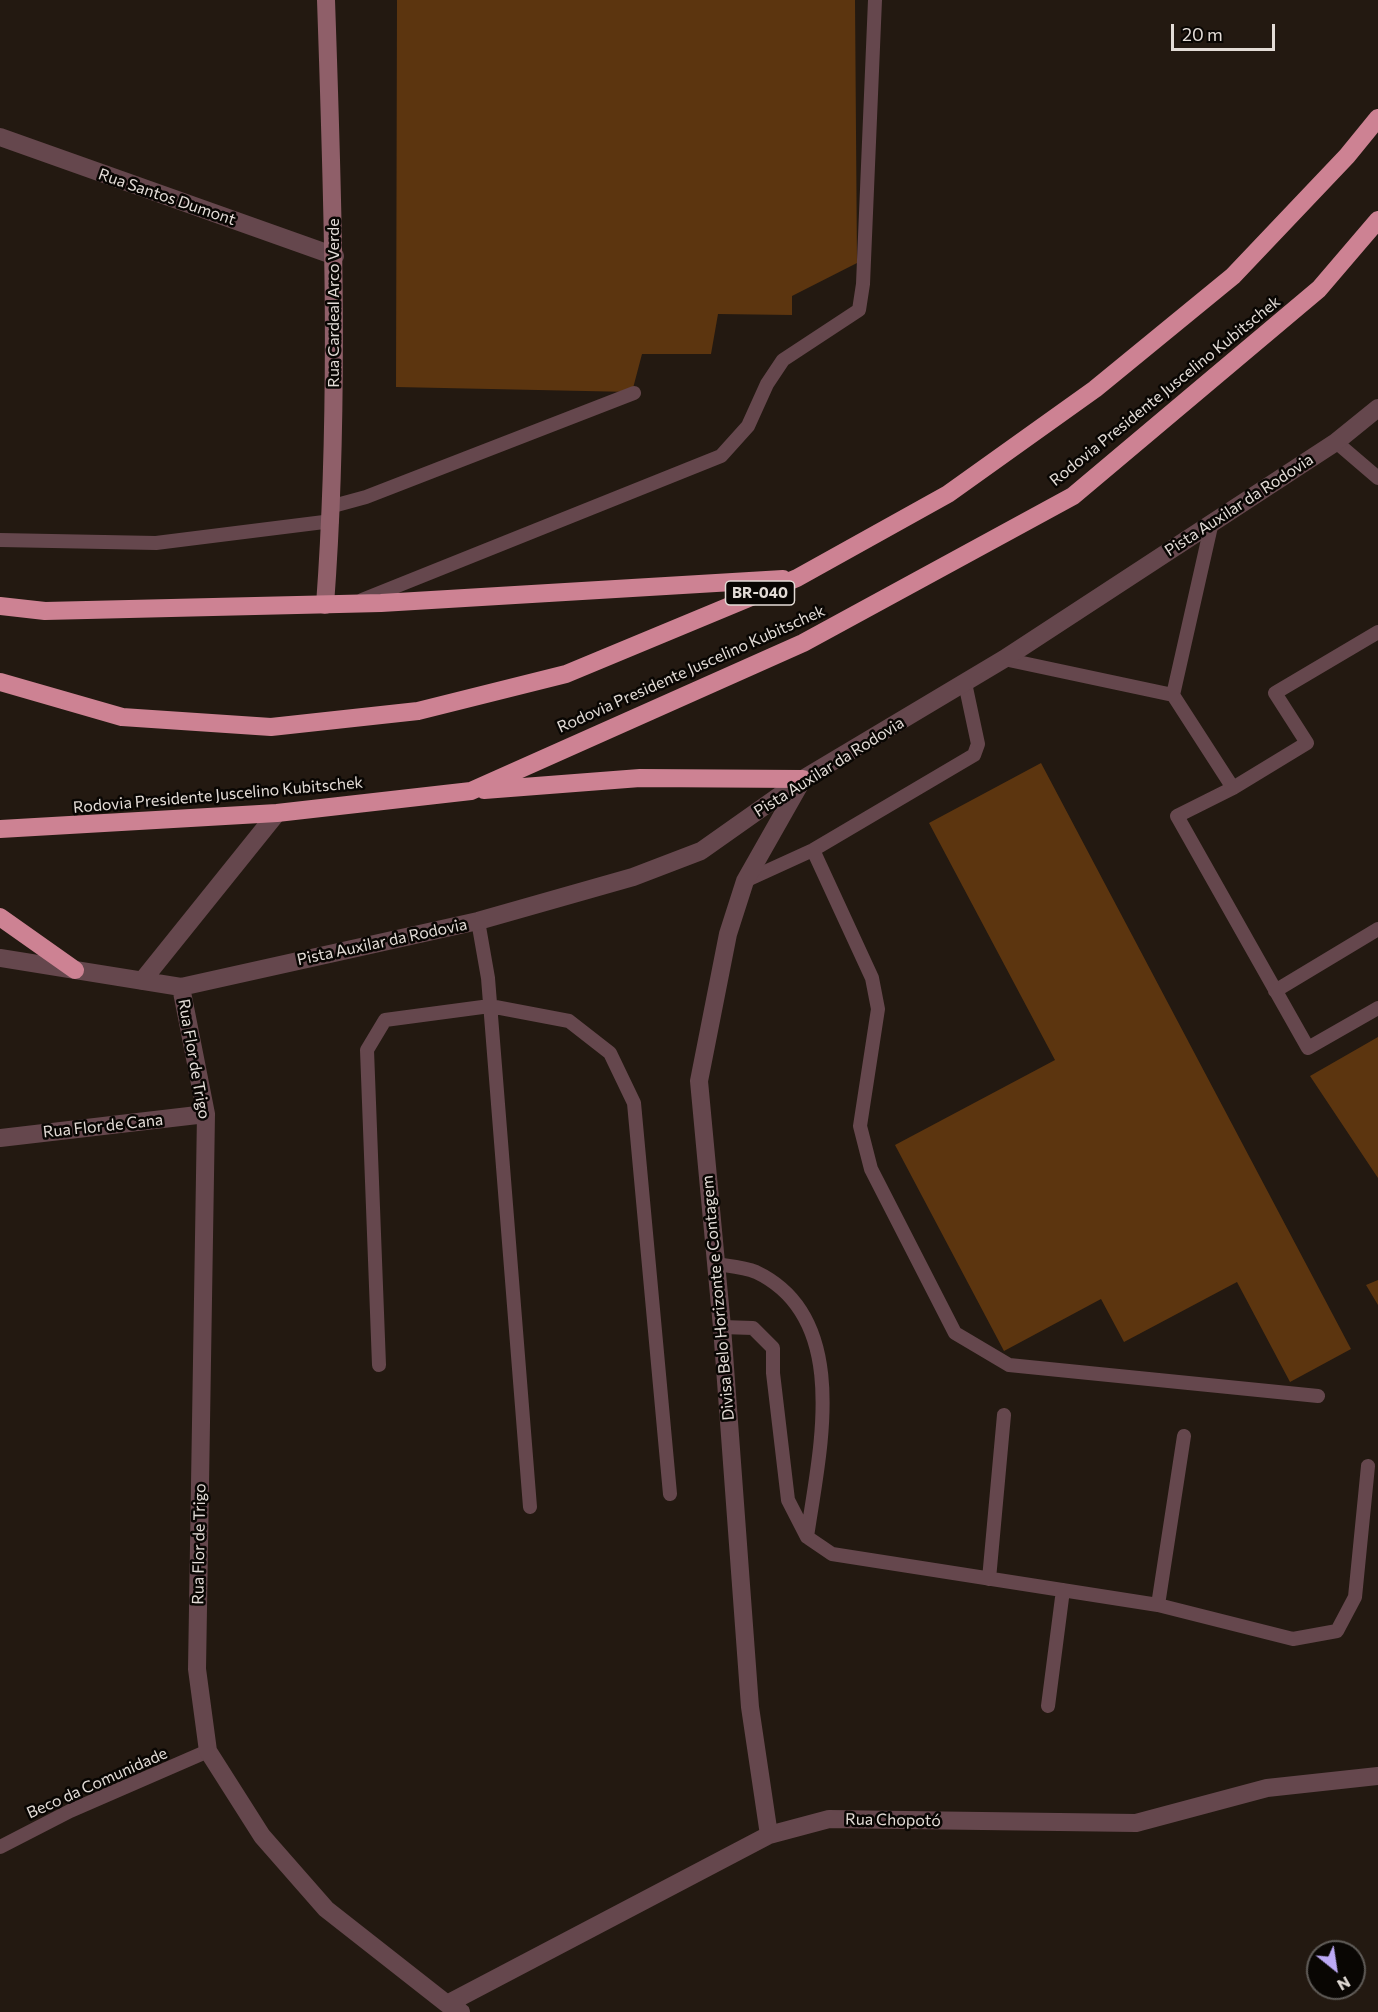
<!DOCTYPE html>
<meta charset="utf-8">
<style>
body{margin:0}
#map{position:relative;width:1378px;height:2012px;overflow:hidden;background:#231911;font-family:Commissioner,sans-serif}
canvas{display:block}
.north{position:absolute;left:1306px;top:1940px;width:60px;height:60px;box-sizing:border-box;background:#090603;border:2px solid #605c58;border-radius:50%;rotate:150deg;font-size:16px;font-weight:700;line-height:24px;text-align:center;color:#e3dcd7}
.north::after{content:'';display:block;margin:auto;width:21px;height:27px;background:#bca9f5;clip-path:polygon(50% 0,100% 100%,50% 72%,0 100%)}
.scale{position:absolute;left:1171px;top:24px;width:104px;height:27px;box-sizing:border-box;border:3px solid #e3dcd7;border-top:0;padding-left:8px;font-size:18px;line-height:21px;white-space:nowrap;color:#e3dcd7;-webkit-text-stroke:4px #090603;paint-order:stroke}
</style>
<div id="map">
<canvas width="1378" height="2012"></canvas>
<div class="north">N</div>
<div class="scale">20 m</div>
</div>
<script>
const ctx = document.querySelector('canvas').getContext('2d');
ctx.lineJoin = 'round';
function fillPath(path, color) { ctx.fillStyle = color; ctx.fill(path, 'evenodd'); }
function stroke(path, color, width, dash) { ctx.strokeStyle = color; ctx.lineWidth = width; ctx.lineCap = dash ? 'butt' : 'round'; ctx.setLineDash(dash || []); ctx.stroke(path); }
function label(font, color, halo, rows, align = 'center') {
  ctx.font = font + ' Commissioner,sans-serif'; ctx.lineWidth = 5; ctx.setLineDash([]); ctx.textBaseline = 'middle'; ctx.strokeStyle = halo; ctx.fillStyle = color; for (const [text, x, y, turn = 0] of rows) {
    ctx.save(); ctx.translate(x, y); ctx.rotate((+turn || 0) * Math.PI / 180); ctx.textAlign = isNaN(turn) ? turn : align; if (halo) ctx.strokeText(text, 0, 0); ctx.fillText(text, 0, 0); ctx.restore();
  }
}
fillPath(new Path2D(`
 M397,0H855L857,263L792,296V315L718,314L711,354H642L632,392L396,387Z
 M1041,763L1351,1349L1290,1382L1237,1282L1124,1342L1101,1299L1004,1351L895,1145L1055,1060L929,823Z
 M1378,1037V1178L1310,1076Z
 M1378,1280V1305L1366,1285Z`), '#5c350f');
stroke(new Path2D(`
 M1336,442L1378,478
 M333,506L366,497L634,393
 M0,540L156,543L332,521
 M362,600L721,456L748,426L767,384L783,360L859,310L863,284L875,0
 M1378,632L1275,693L1307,743L1233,788L1177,816L1308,1048L1378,1008
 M1004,659L1173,695L1233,788
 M1173,695L1212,522
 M813,850L872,978L878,1009L860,1126L871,1169L955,1333L1009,1365L1318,1396
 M745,881L813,850L974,755L978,744L965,683
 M478,921L488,978L530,1507
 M1275,991L1378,929
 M716,1264C728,1266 744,1267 756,1272C853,1318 819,1453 807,1537
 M722,1327L753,1328L773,1348V1373L788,1500L807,1537L832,1554L1158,1605L1293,1639L1337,1631L1355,1597L1368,1466
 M379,1365L367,1050L385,1020L490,1006L569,1021L610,1053L634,1103L670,1494
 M989,1579L1004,1415
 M1158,1605L1184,1436
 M1048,1706L1063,1590
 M0,1847L70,1811L208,1751`), '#65474d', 14);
stroke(new Path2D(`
 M0,137L335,256
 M0,958L181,987L478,921L633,877L701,851L803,779L1004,659L1336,442L1378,408
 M142,981L277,813
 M181,987L206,1114L197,1669L208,1751L262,1836L326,1909L447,2004L461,2012
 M0,1138L206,1114
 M769,1835L750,1707L722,1327L699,1081L728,934L745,881L800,784
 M447,2004L769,1835L829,1819L1136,1823L1267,1788L1378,1776`), '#65474d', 18);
stroke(new Path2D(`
 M325,605C340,403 333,202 326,0`), '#8f5f69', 18);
stroke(new Path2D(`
 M0,606L45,611L381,603L783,579
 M0,682L122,717L271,727L418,711L566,674L797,578L948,494L1095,389L1233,276L1347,156L1378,118
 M484,790L640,778L803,779
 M0,829L277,813L471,791L803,643L1073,496L1319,289L1378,220
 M0,917L75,970`), '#cd8293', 18);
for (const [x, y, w] of [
 [760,593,69]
]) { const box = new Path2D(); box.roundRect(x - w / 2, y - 12, w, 24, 4.5); ctx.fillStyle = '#090603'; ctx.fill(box); stroke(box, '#e3dcd7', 1.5); }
label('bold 15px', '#e3dcd7', null, [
 ["BR-040",760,593]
]);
label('16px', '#e3dcd7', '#090603', [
 ["Rua Santos Dumont",167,197,19],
 ["Rua Cardeal Arco Verde",334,303,-90],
 ["Rodovia Presidente Juscelino Kubitschek",1165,391,-39],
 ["Pista Auxilar da Rodovia",1239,505,-33],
 ["Rodovia Presidente Juscelino Kubitschek",691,669,-24],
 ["Pista Auxilar da Rodovia",829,767,-32],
 ["Rodovia Presidente Juscelino Kubitschek",218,795,-5],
 ["Pista Auxilar da Rodovia",382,942,-12],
 ["Rua Flor de Trigo",194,1059,80],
 ["Rua Flor de Cana",103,1126,-6],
 ["Divisa Belo Horizonte e Contagem",718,1298,-95],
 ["Rua Flor de Trigo",199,1544,-89],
 ["Beco da Comunidade",97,1783,-24],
 ["Rua Chopotó",893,1820,1]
]);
</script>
